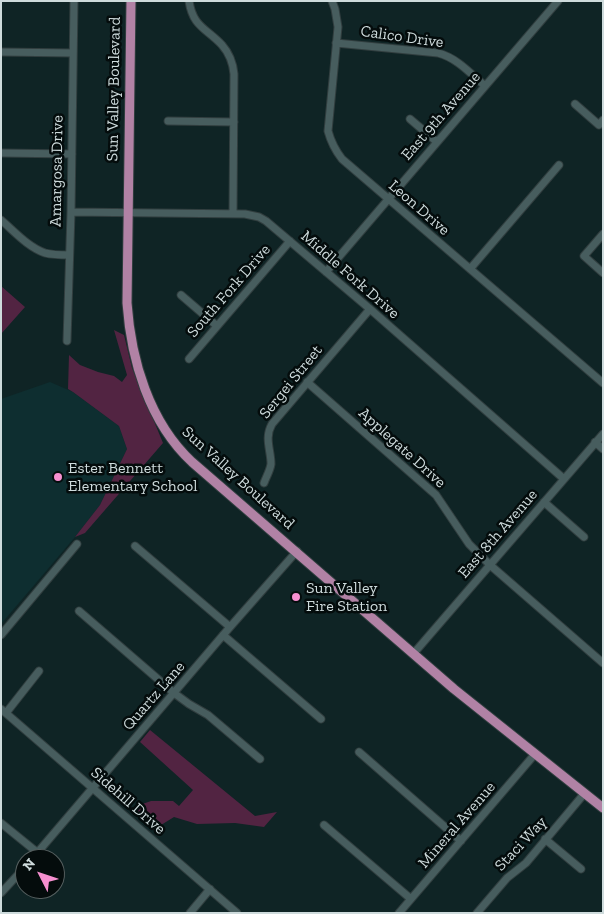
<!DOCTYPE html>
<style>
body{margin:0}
#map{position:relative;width:604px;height:914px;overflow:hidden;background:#0f2425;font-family:"Zilla Slab",serif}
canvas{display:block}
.frame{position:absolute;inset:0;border:2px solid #cedbdc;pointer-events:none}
.north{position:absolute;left:15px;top:849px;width:50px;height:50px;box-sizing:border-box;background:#040c0c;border:1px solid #555f5f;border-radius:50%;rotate:311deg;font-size:14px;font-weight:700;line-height:20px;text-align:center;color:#cedbdc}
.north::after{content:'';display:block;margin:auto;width:18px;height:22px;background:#f690d0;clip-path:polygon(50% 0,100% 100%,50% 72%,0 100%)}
</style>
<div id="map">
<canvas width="604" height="914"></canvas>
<div class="frame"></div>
<div class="north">N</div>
</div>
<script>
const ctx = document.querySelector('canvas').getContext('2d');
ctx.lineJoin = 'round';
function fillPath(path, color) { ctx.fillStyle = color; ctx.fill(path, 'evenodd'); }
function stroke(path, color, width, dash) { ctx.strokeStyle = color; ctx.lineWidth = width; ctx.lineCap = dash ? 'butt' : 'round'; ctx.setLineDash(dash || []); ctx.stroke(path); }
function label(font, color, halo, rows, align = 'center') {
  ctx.font = font + ' "Zilla Slab",serif'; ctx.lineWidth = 5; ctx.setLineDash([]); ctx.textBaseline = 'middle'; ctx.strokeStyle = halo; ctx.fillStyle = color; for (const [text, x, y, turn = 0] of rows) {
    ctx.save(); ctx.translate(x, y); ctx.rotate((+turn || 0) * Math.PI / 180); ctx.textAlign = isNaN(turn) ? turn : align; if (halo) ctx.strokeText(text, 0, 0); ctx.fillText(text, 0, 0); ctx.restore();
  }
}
fillPath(new Path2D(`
 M50,382L73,392L119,426L127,449L100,505L75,537L1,624V399Z`), '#0e2e30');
fillPath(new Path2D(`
 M1,286L25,307L1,334Z
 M114,330L124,335L132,368L163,443L85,533L75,537L100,505L127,449L119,426L73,392L68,389L69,355L80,365L98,372L114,376L122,382L127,375Z
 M150,730L255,816L277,812L264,827L235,823L197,824L174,817L153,830L131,808L151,801H173L179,806L193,790L140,742Z`), '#522442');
const minor = new Path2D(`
 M189,1C193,27 206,28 222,45C229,53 233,63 234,74L233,214
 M332,1L335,9L338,27L328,131C331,142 335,150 342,159L603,383
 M336,43L438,53C457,58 470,73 485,86
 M1,52L73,53
 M575,104L599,125L603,120
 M410,119L437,142
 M168,121L234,122
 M1,153L72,154
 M71,212L245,214L259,217L266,221L370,309L564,479
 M1,220C15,232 28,247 45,253C53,255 61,255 69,255
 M603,234L584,256L603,273
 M470,269L559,165
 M326,272L558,1
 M181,295L217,326
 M67,341L71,212L74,1
 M189,359L290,241
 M307,382L436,495L469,544L490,565L603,663
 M595,442L603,449
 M264,483C266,477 270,471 271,464C271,450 264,438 272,424L370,309
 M544,502L584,537
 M135,546L230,627
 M79,611L174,693L189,704L208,715L260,759
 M1,635L77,544
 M223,635L321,719
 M414,653L603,434
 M1,709L237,913
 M6,713L39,671
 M359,752L461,841
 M1,823L38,853
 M324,825L411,899
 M545,839L581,869
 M32,859L230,627L297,551
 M1,893L25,867
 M190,913L210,889
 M399,913L535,754
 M477,913L507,878L526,863L584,794`);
const major = new Path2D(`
 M131,1L127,303C131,360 149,422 192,462L454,689L603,808`);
stroke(minor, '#313e3f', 9);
stroke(major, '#313e3f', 11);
stroke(minor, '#475d5e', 7);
stroke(major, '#b182a5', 9);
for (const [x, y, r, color] of [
 [58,477,5,"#f690d0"],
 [296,597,5,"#f690d0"]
]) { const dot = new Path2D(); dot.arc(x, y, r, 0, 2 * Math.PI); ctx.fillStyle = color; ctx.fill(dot); stroke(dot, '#040c0c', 2); }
label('16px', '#cedbdc', '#040c0c', [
 ["Calico Drive",402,37,8],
 ["Sun Valley Boulevard",114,89,-89],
 ["East 9th Avenue",441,116,-49],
 ["Amargosa Drive",57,171,-89],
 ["Leon Drive",419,208,41],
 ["Middle Fork Drive",350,275,41],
 ["South Fork Drive",229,291,-49],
 ["Sergei Street",291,382,-51],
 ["Applegate Drive",402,448,42],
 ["Sun Valley Boulevard",238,478,42],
 ["East 8th Avenue",498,534,-49],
 ["Quartz Lane",154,696,-49],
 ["Sidehill Drive",128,801,41],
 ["Mineral Avenue",457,825,-49],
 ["Staci Way",521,844,-47]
]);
label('16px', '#cedbdc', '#040c0c', [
 ["Ester Bennett",68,468],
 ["Elementary School",68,486],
 ["Sun Valley",306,588],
 ["Fire Station",306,606]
], 'left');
</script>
